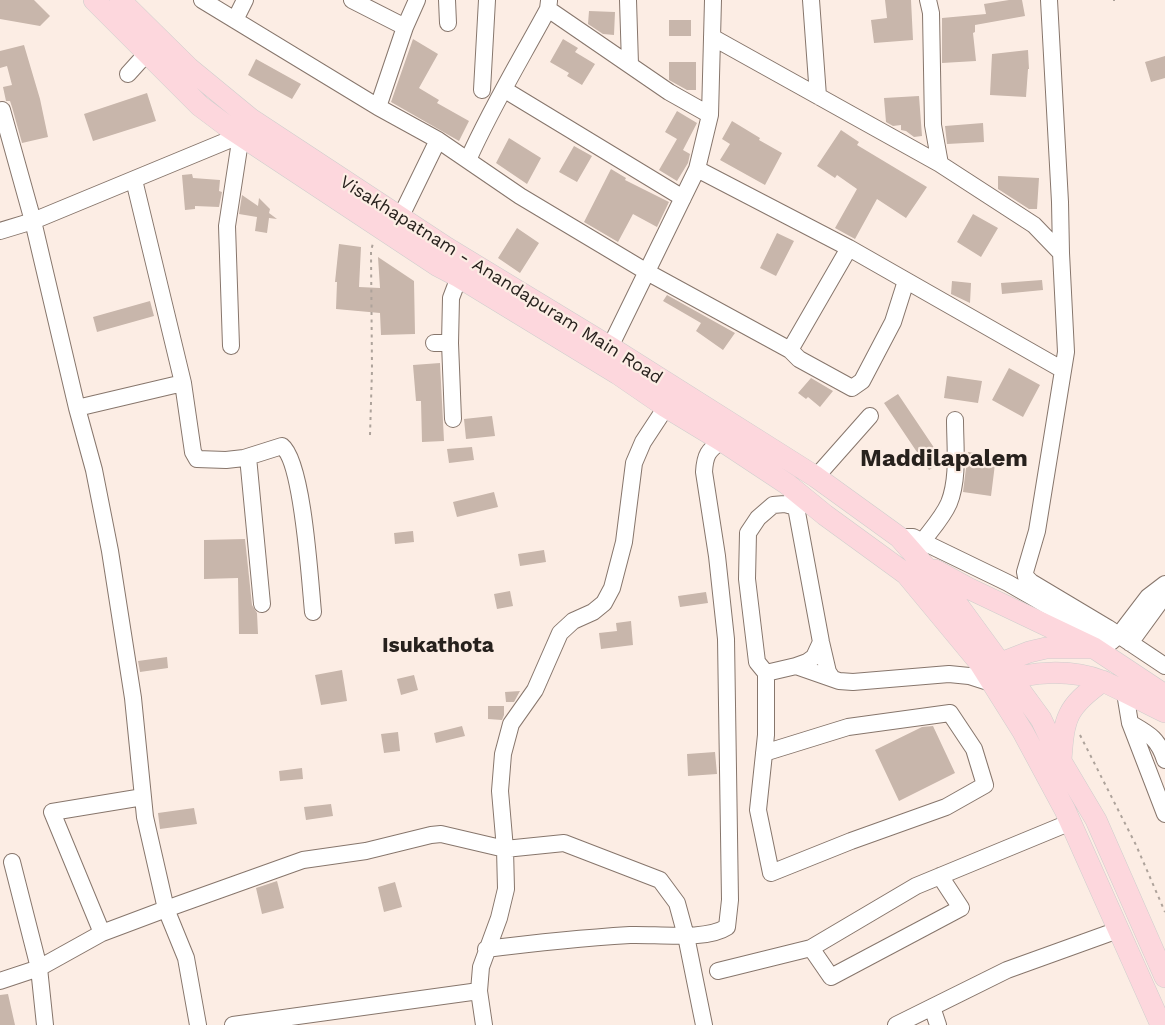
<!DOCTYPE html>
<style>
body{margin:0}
canvas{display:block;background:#fcede4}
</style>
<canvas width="1165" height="1025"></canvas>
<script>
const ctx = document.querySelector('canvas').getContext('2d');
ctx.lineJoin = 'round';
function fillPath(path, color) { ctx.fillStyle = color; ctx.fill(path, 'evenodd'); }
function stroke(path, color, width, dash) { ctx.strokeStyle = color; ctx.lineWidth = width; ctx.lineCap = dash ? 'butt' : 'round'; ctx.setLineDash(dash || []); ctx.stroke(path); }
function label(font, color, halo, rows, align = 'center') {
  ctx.font = font + ' "Work Sans",sans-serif'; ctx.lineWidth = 4.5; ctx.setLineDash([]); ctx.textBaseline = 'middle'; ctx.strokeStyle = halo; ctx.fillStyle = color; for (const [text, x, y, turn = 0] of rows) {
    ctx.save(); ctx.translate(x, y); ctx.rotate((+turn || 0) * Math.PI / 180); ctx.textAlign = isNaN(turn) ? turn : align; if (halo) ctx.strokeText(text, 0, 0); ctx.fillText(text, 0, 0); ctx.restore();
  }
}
fillPath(new Path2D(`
 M0,0H34L50,16L40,26L0,19Z
 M885,0H911L913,40L874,43L871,20L887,18Z
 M1009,0H1022L1025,16L975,25V32L973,33L976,61L942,63V18L986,14L984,4Z
 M589,11L615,12L614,35L603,34L588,24Z
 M669,20H691V36H669Z
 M413,39L438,54L419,88L439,100L437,103L469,121L459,141L391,102Z
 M563,39L578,48L575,52L595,64L582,85L567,76L569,73L550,62Z
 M24,45L40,99L48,137L22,143L12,107L10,101H6L3,87L12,85L7,66L0,68V51Z
 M1028,50L1029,69H1028L1026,97L990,95L992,54Z
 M1165,56V78L1151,82L1145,62Z
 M256,59L301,84L292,99L248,75Z
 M669,62H696V90H687L669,80Z
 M147,93L156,121L93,141L84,114Z
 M919,96L922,136L914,137L906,131L901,130V125L893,126L886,122L884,98Z
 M677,111L697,123L683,150L690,154L688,163L677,181L659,170L677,139L665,132Z
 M732,121L760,138L759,140L782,153L765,185L720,160L730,144L722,139Z
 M983,123L984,142L947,144L945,126Z
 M841,130L859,142L857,145L927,187L906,218L877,199L855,239L835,228L857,189L837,175L835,178L817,166Z
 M509,138L541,158L527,184L496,163Z
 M574,146L592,156L577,182L559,172Z
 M611,169L626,178L625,180L669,202L657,227L633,214L618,242L584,222Z
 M192,174L193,178L220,180L219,191L222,192L219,207L195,206V209L185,210L182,175Z
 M998,176L1039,178L1037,209H1029L998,189Z
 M242,195L258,206L259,198L270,209L269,213L277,219L269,218L267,233L255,231L257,217L239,214Z
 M973,214L998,228L981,257L957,242Z
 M517,228L539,243L520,273L498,258Z
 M777,233L794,241L776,276L760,268Z
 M339,244L361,247L359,287L380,288L378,257L414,281L415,334L381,335L380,313L336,309L337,282H335Z
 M1042,280L1043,290L1002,294L1001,283Z
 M952,281L971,283L970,303L951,294Z
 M667,295L735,333L723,350L696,331L701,323L663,301Z
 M150,301L154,316L97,332L93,317Z
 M440,363L444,441L422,442L421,401H416L413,365Z
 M1009,368L1040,385L1023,417L992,400Z
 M947,376L982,381L978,403L944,398Z
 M811,378L833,391L820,407L808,397L806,399L798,393Z
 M898,394L943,461L929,470L884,403Z
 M492,416L495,436L466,439L464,419Z
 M472,447L474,460L449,463L447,449Z
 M968,452L996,456L991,496L963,492Z
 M494,492L498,507L457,517L453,502Z
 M413,531L414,542L395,544L394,533Z
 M245,539L252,605L257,613L258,634H239L238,578L204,579V540Z
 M544,550L546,562L520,566L518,554Z
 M510,591L513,606L497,609L494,594Z
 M706,592L708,603L680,607L678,596Z
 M631,621L633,645L601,649L599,633L617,631L616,623Z
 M167,657L168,668L140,672L138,661Z
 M342,670L347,701L321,705L315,675Z
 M414,675L418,690L401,695L397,679Z
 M520,691L514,702H506L505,692Z
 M488,706H504V715L502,720L488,719Z
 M462,726L465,736L436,743L434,733Z
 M933,726L955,773L899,801L875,750L922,727Z
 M398,732L400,751L384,753L381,734Z
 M715,752L717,774L688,776L687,754Z
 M302,768L303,779L280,781L279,771Z
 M331,804L333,816L306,820L304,807Z
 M194,808L197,824L160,829L158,813Z
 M277,881L284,908L262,914L256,888Z
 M395,882L402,907L384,912L378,887Z
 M8,994L15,1025H0V995Z`), '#c8b6ab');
const minor = new Path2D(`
 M202,0L378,107L438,140L520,196L647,272L790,350L799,359L852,388L862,381L893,322L906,281
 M352,0L405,27L378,107
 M447,0L448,23
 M628,0L630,64
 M811,0L818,96
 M928,0L931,13L933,125L940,164L1034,225L1061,253
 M1049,0L1060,202L1061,253L1066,352L1037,531L1025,572L1026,577L1031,582L1108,628L1165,666
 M548,9L669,92L710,115
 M235,20L245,0
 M405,27L417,0
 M712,37L940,164
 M128,74L147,53
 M482,90L487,0
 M505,90L683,198
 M468,160C491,108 521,59 548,9L549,1
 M697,169L849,248L1063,370
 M400,218L438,140
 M0,231L33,221L2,110
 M434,343H450L451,298L459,277
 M450,343L453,419
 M231,346L227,226L241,135L246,128
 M610,347L697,169L710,115L713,0
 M790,350L849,248
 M183,383L193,452L197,459L226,460L244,458L282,446C303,462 310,582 313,612
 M77,408L183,383L134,180
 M248,457L262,604
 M816,477L870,416
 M792,498L796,507L821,642L828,672L832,678
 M796,507L785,504L773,505L758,518L748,533L747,579L757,662L766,673L796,666L807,662L814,657L821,642
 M899,537H913L1008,583L1104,638
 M922,542C931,530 943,517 949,503C959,478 955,446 955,420
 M1111,642L1119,635L1148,597L1165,584
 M1130,643L1165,595
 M796,666L839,681L853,682L949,674L969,676L994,684
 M1125,693L1130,723L1165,814
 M1130,723C1149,734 1158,738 1165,760
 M764,753L848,727L950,713L974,749L985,785L946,807L851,841L771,873L758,810L766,735V673
 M940,876L961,908L831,977L811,948L916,886L1071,822
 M102,933L52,812L143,797
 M486,949C534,943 582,938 630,935C656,934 706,941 727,927L730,900L726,639L717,556L704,472C705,455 708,450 722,441
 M718,971L811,948
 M0,981L39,968L12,862
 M932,1007L938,1025
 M45,1025L39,968L102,933L166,909L145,817L133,698L110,551L94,470L77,408L33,221L241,135
 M198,1025L186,958L166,909L303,860L366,851L431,835L441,834L505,849L564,843L660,880L677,903L686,936L704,1025
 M233,1025L479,991
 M484,1025L479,991L481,967L499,918L506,889L505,849L500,791L503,754L511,724L535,690L560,633L573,621L593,612L604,603L612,588L624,542L634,463L643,442L666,407
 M896,1025L1007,970L1118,930`);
const major = new Path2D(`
 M94,0L200,106L228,127L438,266L459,277L618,374L666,407L722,441L787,484L825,515L906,574L979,662L1023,732L1065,810L1161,1025
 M120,0L189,68L251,119L447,248L610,347L816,477L899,537L952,597L1041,719L1061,761L1096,820L1165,977
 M935,570L968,588L1094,648L1165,695
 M988,668L1029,652L1046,648H1091
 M1001,682C1032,671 1071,669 1102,681C1123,690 1144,702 1165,712
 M1061,760C1064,718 1066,707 1103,681`);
stroke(minor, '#87766c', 18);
stroke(major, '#cfcecd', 22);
stroke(new Path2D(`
 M1114,1V0
 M370,435L372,370L371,251L373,243
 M1080,735L1136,845L1165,912`), '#aea39b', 2, [3, 4.5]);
stroke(minor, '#fff', 16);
stroke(major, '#fdd7dd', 21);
label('18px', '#27211d', '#fcede4', [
 ["Visakhapatnam - Anandapuram Main Road",501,280,32]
]);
label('bold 21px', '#27211d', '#fcede4', [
 ["Isukathota",438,646]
]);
label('bold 24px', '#27211d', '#fcede4', [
 ["Maddilapalem",944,459]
]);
</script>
